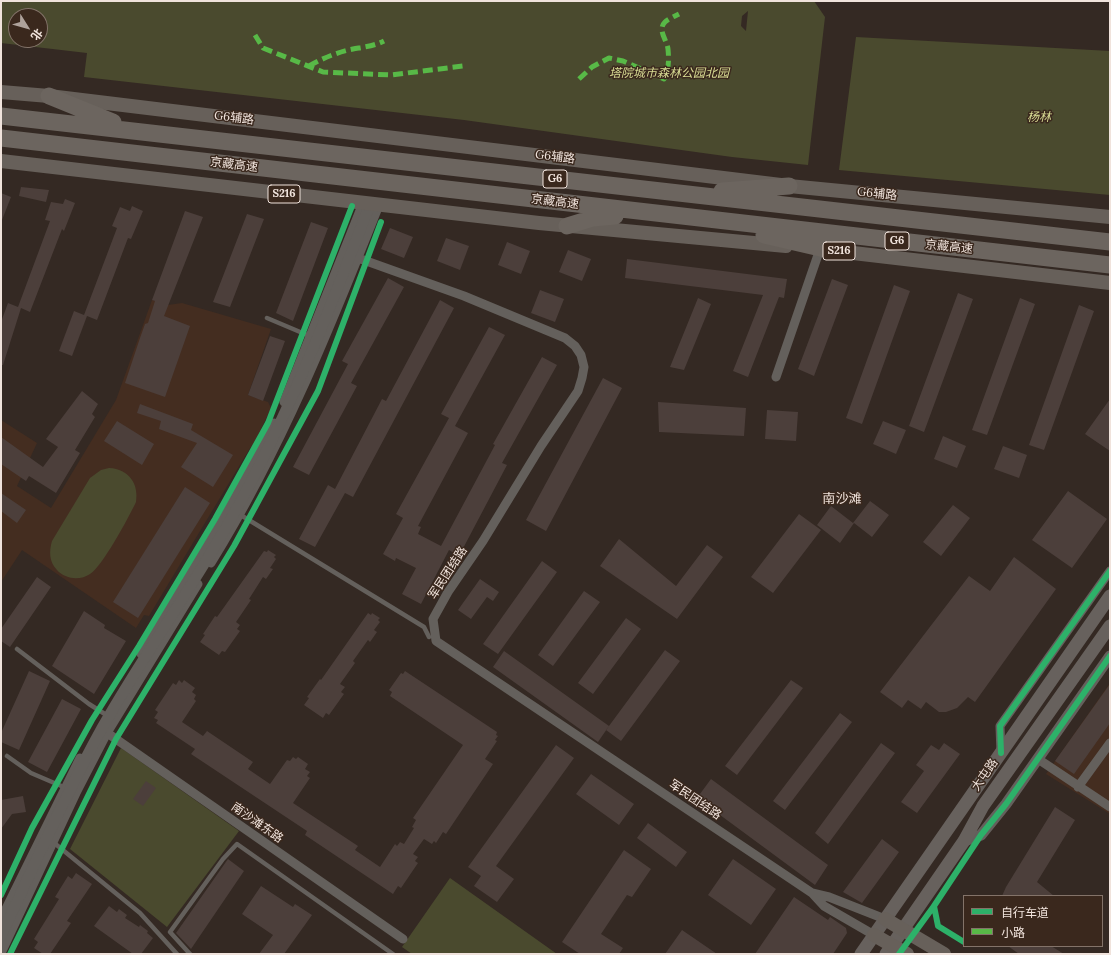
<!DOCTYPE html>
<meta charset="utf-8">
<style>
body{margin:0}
#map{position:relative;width:1111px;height:955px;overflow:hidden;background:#342923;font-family:Lora,"Noto Sans SC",serif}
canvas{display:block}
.frame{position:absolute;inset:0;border:2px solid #f0e3dc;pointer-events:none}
.legend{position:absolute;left:963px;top:895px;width:140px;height:52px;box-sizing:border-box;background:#3a281d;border:1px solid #837369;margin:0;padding:5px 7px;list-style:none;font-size:12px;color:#f0e3dc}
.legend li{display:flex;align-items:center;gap:8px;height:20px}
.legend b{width:20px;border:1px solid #837369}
.north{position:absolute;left:8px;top:8px;width:40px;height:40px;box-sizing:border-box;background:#3a281d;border:1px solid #837369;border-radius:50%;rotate:127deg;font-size:11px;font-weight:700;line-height:16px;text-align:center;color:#f0e3dc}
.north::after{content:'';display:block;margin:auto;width:14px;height:18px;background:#aea29b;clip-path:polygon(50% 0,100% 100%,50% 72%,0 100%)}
</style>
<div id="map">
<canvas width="1111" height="955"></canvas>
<div class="frame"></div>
<ul class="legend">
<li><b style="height:5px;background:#2db169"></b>自行车道</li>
<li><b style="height:5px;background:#58b947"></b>小路</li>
</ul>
<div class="north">北</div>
</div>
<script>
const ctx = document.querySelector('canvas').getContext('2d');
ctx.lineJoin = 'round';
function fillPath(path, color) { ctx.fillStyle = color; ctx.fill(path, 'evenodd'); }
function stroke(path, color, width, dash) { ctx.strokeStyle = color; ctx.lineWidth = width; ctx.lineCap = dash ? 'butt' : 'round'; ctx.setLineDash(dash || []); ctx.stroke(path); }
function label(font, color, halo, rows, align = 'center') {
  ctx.font = font + ' Lora,"Noto Sans SC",serif'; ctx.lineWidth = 3; ctx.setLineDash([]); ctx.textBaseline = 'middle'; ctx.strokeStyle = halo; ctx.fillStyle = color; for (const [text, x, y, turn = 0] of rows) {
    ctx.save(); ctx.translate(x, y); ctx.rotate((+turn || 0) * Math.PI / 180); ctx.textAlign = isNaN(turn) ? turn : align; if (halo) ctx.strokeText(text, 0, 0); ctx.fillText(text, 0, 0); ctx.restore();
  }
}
fillPath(new Path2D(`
 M152,300L168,305L182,303L271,329L248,395L268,402L271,408L253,446L250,448L149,616L144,615L136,628L22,550L1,582V420L37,443L17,486L51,508L116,400Z
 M1110,683V814L1046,774Z`), '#442d20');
fillPath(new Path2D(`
 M1,1H814L825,17L808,165L732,157L464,120L84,77L87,53L1,43ZM748,11L746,31L741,26L742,16ZM16,16H40V40H16Z
 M856,37L1110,51V195L839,170Z
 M109,468C129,469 139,484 136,502C129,517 102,567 90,574C80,581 65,579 57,570C49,562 49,551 52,541L90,478L101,470Z
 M121,748L239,831L167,927L70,849Z
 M450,878L557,954H412L402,947Z`), '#4a4a2e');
fillPath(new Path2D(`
 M21,187L49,190L46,202L19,196Z
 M1,193L11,197L2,220H1Z
 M65,199L75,203L64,231L62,229L30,312L21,308L3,365H1V322L8,303L18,307L50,221L45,220L51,202L63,204Z
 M132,206L143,211L131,239L128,238L97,320L87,316L72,356L59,351L74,311L84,315L117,228L112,226L120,207L130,211Z
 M185,211L203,217L164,316L190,326L165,397L125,383L140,338L145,324L148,323L155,301L152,300Z
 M247,214L264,219L230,307L213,302Z
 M311,222L328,228L293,321L276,313Z
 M390,228L413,237L404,258L381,249Z
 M446,238L469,246L460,270L437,261Z
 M507,242L530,251L521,274L498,265Z
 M568,250L591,259L582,281L559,272Z
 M627,259L787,279L784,298L779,297L748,377L733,371L763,295L625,278Z
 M388,278L404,287L351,383L357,386L309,475L293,467L348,364L342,361Z
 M832,279L848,285L814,376L798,369Z
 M894,285L910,291L862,424L846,418Z
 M540,290L564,299L555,322L531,313Z
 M958,293L973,299L924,432L909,426Z
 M698,298L711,304L684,370L670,367Z
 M1020,298L1035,304L987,435L972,430Z
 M440,300L454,308L353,497L345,493L315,547L299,539L328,485L335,489L382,399L386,401Z
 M1079,305L1094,311L1044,450L1029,445Z
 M489,327L505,335L455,426L468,433L418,526L421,527L418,534L441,546L495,445L493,444L542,357L557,365L502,463L507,465L459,556L449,550L421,604L402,594L416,568L396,558L395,561L383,554L403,518L396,514L449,418L441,414Z
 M270,336L285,341L263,401L248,395Z
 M603,378L622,388L546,531L526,520Z
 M82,391L98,404L92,414L95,417L75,450L80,453L56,493L29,476L26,481L1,464V437L43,467L58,447L46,439Z
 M1110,399V451L1085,434Z
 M658,402L746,408L744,436L659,432Z
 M140,404L193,424L191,430L233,455L213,487L181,467L197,443L159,429L161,421L137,413Z
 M767,410L798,412L796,441L765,439Z
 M117,421L154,444L142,465L104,441Z
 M883,421L906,430L896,454L873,444Z
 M943,436L966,446L957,468L934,459Z
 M1003,446L1027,455L1019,478L994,469Z
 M185,487L210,503L138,618L113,602Z
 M1068,491L1107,519L1072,568L1032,540Z
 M1,493L26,510L17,523L1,511Z
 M870,501L889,515L872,537L854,523L840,543L817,525L831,506L853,523Z
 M953,505L970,518L941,556L923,542Z
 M799,514L821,530L773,593L751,577Z
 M619,539L676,586L707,545L723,557L677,619L600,566Z
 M268,550L276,555L274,557L276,559L270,568L273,569L266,579L263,577L249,599L251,600L236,622L240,625L237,629L240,631L225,652L222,651L219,655L200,642L205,635L203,634L215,616L217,617L264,551L267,552Z
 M1014,557L1056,589L975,702L968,697L957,708L946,712H939L926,702L921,709L908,700L902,708L880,692L969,576L990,591Z
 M542,561L557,572L498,654L483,644Z
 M37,577L51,587L10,647L1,641V629Z
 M480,579L499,592L493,601L487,597L471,619L458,610Z
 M584,591L600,602L553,666L538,655Z
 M84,611L105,625L104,628L126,641L94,694L52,666Z
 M368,613L371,615L372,613L380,618L378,620L380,622L374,630L377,632L370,642L368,640L353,661L355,663L340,684L345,687L341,692L344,694L329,715L326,713L323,718L304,705L309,698L307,697L320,679L321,680Z
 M626,618L641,629L593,694L578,683Z
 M665,650L680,661L621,741L606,730Z
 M504,651L609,726L598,742L493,667Z
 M29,671L50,681L19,750L1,742V733Z
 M405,671L497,732L496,735L498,736L495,740L497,741L485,759L493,764L446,834L443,832L436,843L434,841L432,844L424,839L413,854L418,857L415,861L418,863L401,888L398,886L393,894L305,835L307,831L191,754L195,749L156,723L158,720L154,718L158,712L155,710L173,683L176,685L179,680L182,683L184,680L195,688L192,692L196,695L194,699L196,701L182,722L203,736L207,731L253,762L248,769L270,784L287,760L290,761L293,757L296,759L298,757L308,764L305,769L310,772L307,776L310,778L293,803L358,846L355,850L380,867L395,844L397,846L400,842L404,844L414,828L412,827L416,820L413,818L463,745L390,696L392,692L389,690L401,673L403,674Z
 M791,680L803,688L737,775L725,766Z
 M1110,684V723L1074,774L1055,761Z
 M62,699L81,709L47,772L28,762Z
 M840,713L852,722L785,810L773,801Z
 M881,743L895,753L828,844L815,833Z
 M944,743L960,754L917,813L901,802L924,771L916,765L931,745L939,750Z
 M556,745L574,758L496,866L514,879L497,902L474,886L481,876L468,867Z
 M591,774L634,804L619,825L576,794Z
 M711,779L828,865L815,885L697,798Z
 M146,781L156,788L143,806L133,799Z
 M23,796L26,812L12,814L1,829V800Z
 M1055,807L1075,820L1037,882L1054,896H1002L1006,887Z
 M648,823L687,852L676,867L637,838Z
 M882,839L899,852L862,903L843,892Z
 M624,850L651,869L632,897L627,895L601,934L623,948L619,954H580L562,942Z
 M228,859L244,871L191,949L176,933Z
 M733,859L776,889L751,925L708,895Z
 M76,873L92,884L67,921L71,923L50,954H43L34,948L38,942L34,939L59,899L55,897L68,876L72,879Z
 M261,886L293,907L295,904L312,915L284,954H259L273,935L242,914Z
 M794,897L828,920L830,917L846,928L847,933L833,954H755Z
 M109,906L117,912L119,909L127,915L125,918L139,927L140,925L148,931L147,933L153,938L141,954H133L94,926Z
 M682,930L717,954H665Z
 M1008,946H1051L1064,954H1019Z`), '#4c3f3b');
stroke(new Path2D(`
 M267,318L312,337
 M239,514L424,627L429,637
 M17,649L89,704L108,716
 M7,756L31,773L66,788
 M53,842L140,913L177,954
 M190,954L170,932L223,859L237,844L393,954`), '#64605c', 4.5);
stroke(new Path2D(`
 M344,253L464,296L565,338L575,346L581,355L584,367L582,378L578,391L541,446L483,541L448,592L433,619L436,641L812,893L824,906L874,935
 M776,377L820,249
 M284,402L363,203
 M211,563C281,450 330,328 379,205
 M141,654L223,519L274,423
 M103,730L403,939
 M1001,753L1000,726L1110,571
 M1038,759L1110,807
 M1078,787L1110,743
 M812,893L829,897L885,919
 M1,919L80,758
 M1,953L76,793L107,733L198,584`), '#64605c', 9);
stroke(new Path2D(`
 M964,841L981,835L1006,804L1110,656
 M1,936C34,866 65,795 102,728C146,650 200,578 242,499C293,404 332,304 370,204`), '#64605c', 11);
stroke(new Path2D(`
 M861,954L1110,596
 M886,954L964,841L983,806L1110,626`), '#67615d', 13);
stroke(new Path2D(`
 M1,92L49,96L789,186L1110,217
 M1,161L539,223L786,246
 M819,249L1110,283
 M885,919L944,954
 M874,935L907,954`), '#67605a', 14);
stroke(new Path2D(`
 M49,96L113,122
 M1,116L1110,242
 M1,138L1110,265
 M722,191L789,186
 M567,226L593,218L615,216
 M764,235L829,250`), '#6c655f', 17);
stroke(new Path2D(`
 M255,35L263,48L323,72L391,75L463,66
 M309,66C323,58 338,52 353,49C364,47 374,46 384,41
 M579,79L592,67L609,58L623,61L664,79C669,70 669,60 668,49C667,40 657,30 665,22C668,19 675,16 679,14`), '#58b947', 5, [10, 5]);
stroke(new Path2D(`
 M1001,753L1000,726L1110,571
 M1,895L32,828L92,720L139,646L215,519L268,423L352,206
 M934,906L938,926L964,942
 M10,954L116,739L234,546L318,391L381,222
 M899,954L934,906L981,835L1006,804L1110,656`), '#2db169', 6);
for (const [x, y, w] of [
 [555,179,24],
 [284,194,32],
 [897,241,24],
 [839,251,32]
]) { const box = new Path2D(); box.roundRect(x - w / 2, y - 9, w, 18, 3); ctx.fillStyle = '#3a281d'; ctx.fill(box); stroke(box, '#f0e3dc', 1); }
label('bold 11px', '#f0e3dc', null, [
 ["G6",555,179],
 ["S216",284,194],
 ["G6",897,241],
 ["S216",839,251]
]);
label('italic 12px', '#d8db93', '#3a281d', [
 ["塔院城市森林公园北园",669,74],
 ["杨林",1039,118]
]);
label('12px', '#f0e3dc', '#3a281d', [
 ["G6辅路",234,118,7],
 ["G6辅路",555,157,7],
 ["京藏高速",234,165,7],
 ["G6辅路",877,194,6],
 ["京藏高速",555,202,7],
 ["京藏高速",949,247,6],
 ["军民团结路",448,573,-57],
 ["大屯路",985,775,-55],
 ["军民团结路",695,800,34],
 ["南沙滩东路",257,823,35]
]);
label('13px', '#f0e3dc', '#3a281d', [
 ["南沙滩",842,499]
]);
</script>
